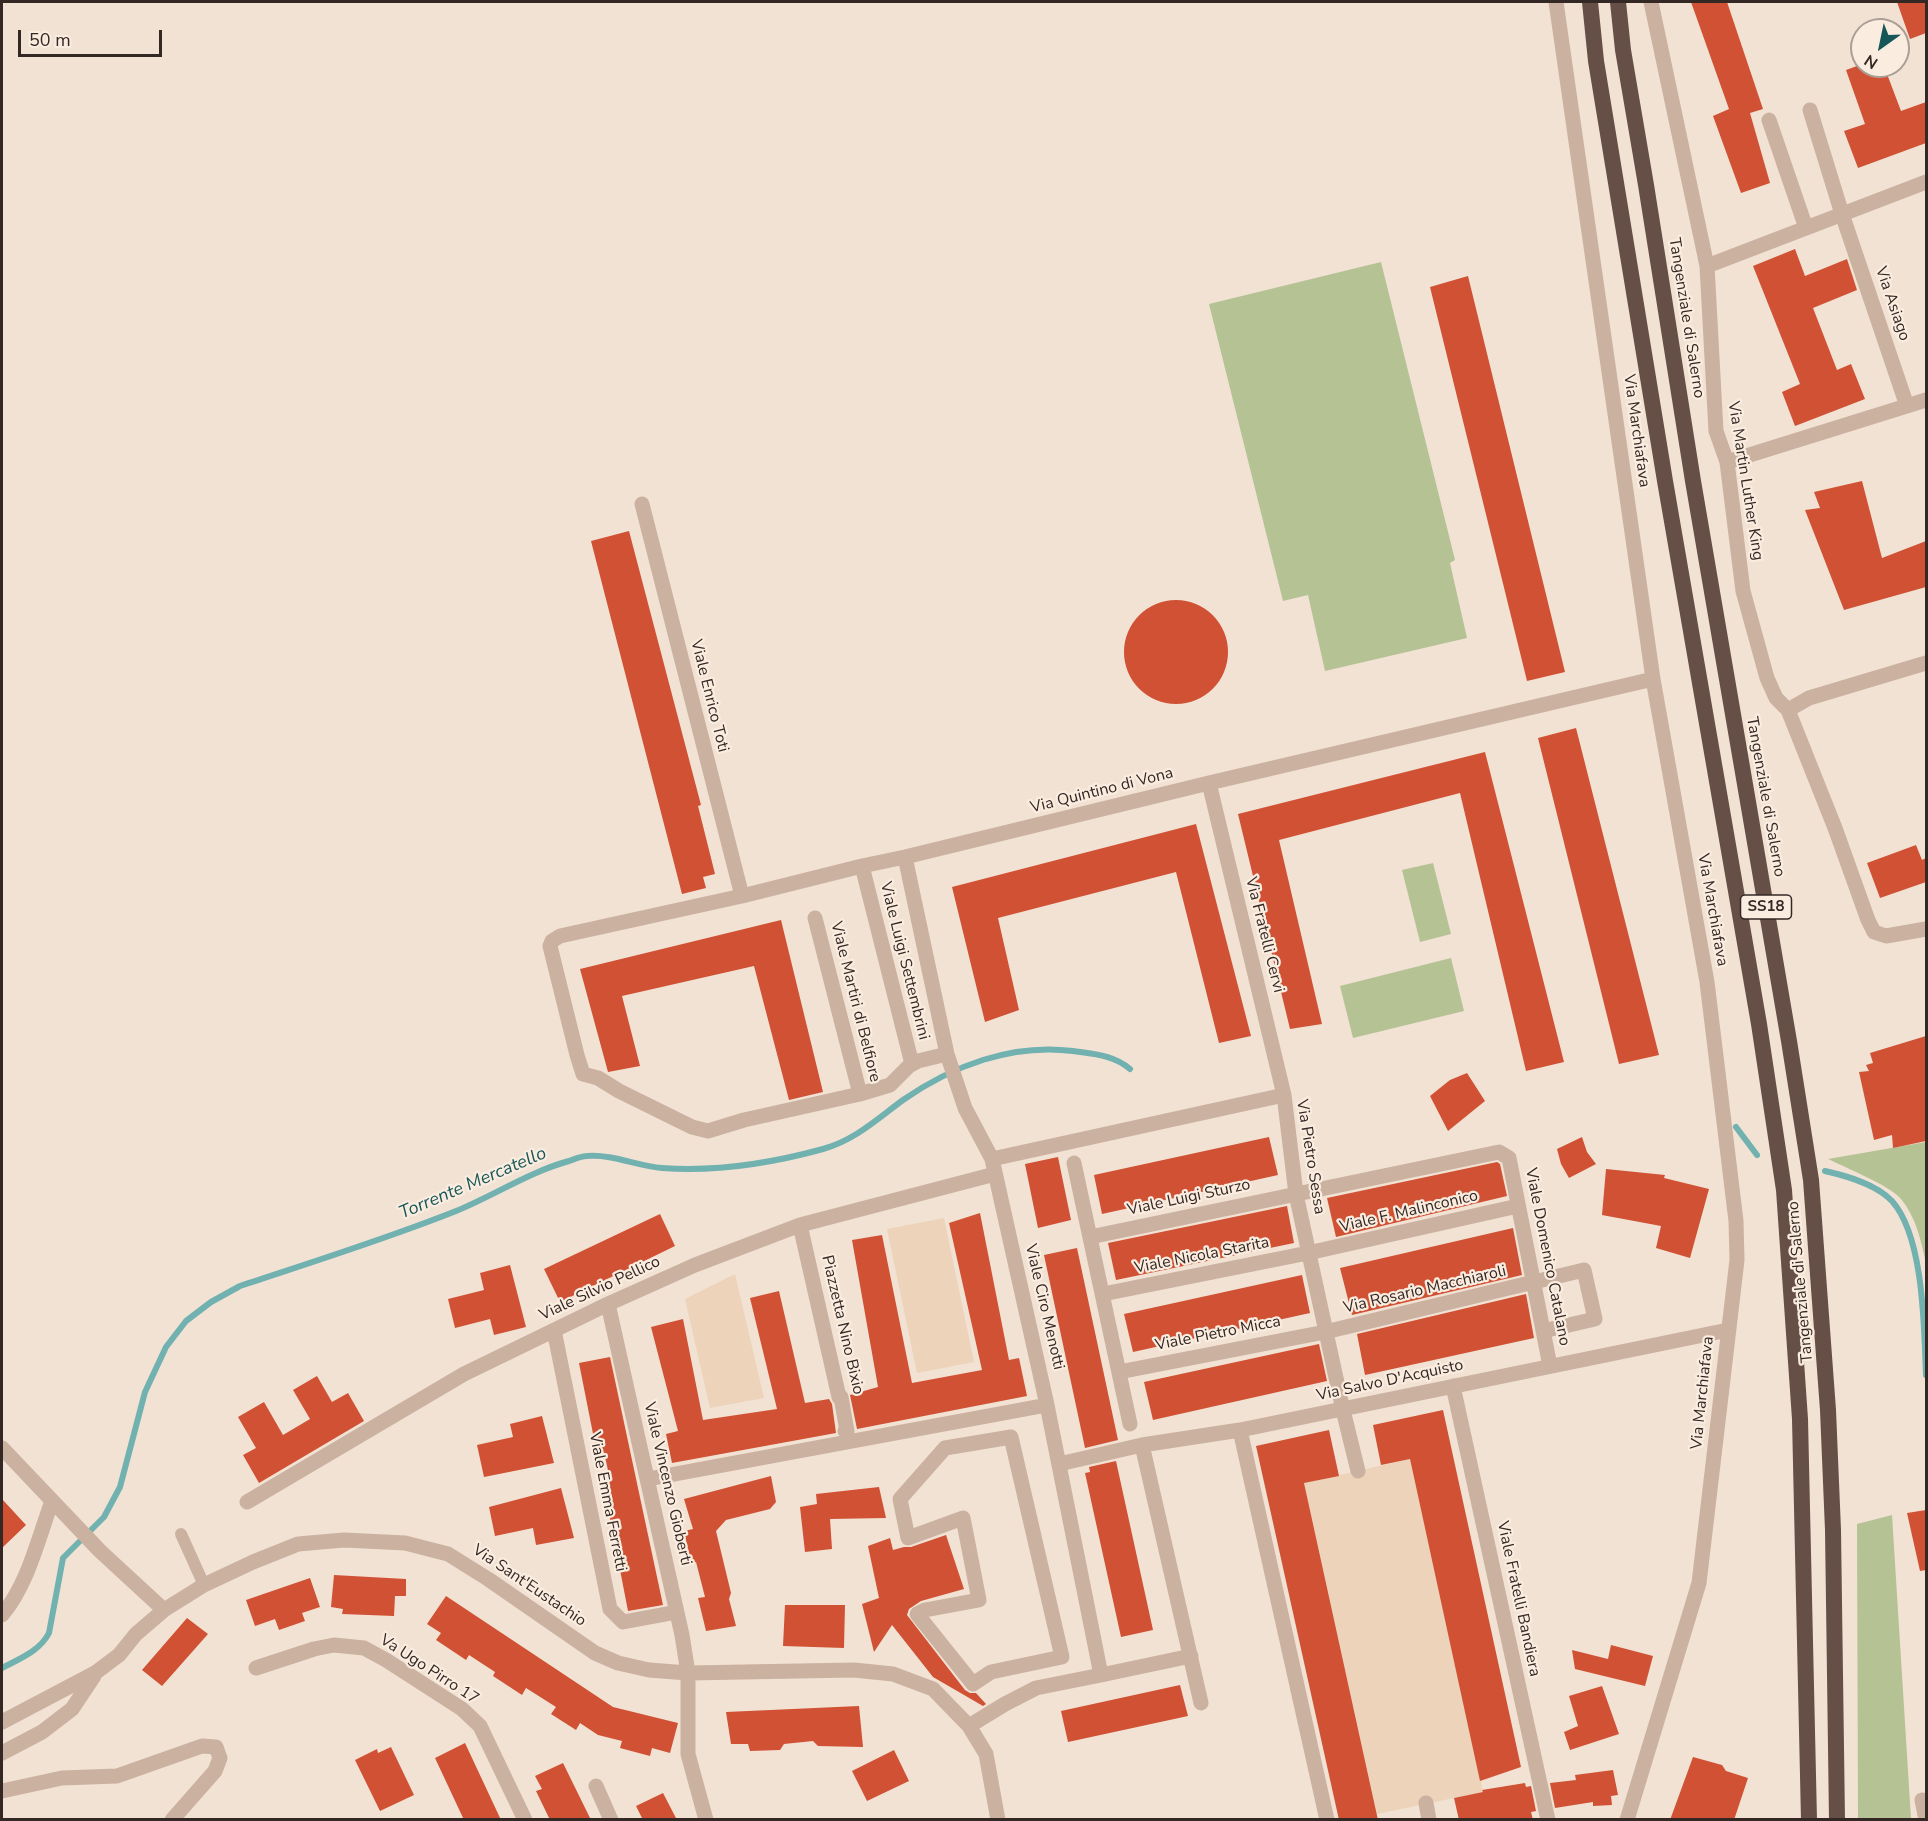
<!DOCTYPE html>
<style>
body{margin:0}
#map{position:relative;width:1928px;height:1821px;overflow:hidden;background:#f2e2d4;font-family:"Nunito Sans",sans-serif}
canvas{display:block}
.frame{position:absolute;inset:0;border:3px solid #342824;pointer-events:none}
.north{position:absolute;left:1850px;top:18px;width:60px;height:60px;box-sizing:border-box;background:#faede0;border:2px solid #ab9e95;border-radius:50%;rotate:213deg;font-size:16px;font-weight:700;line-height:24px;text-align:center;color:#342824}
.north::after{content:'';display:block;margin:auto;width:21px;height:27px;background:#175758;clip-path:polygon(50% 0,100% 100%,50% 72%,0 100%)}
.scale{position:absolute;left:18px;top:30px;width:144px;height:27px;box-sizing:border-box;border:3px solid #342824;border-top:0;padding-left:8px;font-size:18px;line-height:21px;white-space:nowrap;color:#342824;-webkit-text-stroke:4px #faede0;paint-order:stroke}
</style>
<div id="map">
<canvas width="1928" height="1821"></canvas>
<div class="frame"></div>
<div class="north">N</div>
<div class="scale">50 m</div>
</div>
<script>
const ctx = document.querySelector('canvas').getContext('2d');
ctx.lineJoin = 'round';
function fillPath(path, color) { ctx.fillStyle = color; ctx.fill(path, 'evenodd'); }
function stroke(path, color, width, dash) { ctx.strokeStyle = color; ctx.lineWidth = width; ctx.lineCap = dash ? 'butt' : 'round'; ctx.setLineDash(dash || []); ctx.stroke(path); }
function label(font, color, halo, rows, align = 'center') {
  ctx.font = font + ' "Nunito Sans",sans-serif'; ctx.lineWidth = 4.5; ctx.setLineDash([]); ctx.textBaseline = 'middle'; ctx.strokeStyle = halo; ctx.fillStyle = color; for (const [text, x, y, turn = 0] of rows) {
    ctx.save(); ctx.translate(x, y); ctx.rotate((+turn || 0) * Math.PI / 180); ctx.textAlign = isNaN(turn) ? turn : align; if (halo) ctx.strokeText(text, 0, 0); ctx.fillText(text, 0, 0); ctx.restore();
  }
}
fillPath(new Path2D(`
 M1381,262L1455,560L1450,563L1467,638L1325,671L1308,595L1283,601L1209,304Z
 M1433,863L1451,934L1420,942L1402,870Z
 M1451,958L1464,1011L1353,1038L1340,986Z
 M1926,1142V1263C1921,1241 1916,1217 1901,1199C1891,1186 1844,1167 1828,1159Z
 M1892,1515L1911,1819H1858L1857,1524Z`), '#b5c294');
fillPath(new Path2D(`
 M944,1218L974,1362L917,1373L887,1229Z
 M735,1274L764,1398L710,1408L685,1299Z
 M1410,1459L1483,1792L1377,1814L1304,1483Z`), '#ecd3b9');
stroke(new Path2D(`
 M1736,1127L1757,1155
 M1825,1171C1847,1176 1876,1184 1892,1201C1924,1237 1924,1328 1926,1375
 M2,1668C19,1659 40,1651 49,1633L63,1558L104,1517L120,1487L145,1392L166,1347L186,1321L211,1302L240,1286C312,1262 386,1239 456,1211C495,1195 529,1172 569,1161C575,1159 581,1156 587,1156C613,1154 637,1166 662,1168C715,1172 772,1163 823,1149C855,1140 877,1119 903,1100C952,1066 1012,1043 1073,1051C1094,1054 1114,1055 1130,1069`), '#71b1b0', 6);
fillPath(new Path2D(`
 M1691,2H1727L1763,109L1750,113L1770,183L1741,193L1713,116L1729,109Z
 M1897,2H1926V33L1910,39Z
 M1857,66H1884L1901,111L1926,102V143L1858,168L1844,131L1865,124L1846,70Z
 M1795,249L1805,276L1847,259L1857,290L1813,308L1837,370L1851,364L1865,399L1795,426L1782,392L1800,384L1753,266Z
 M1468,276L1565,672L1527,681L1430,287Z
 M1862,481L1882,558L1926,541V587L1844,610L1805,510L1820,508L1814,492Z
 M629,531L701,805L698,806L715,874L703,877L706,888L682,894L591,541Z
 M1124 652a52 52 0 1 1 104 0a52 52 0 1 1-104 0Z
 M1576,728L1659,1055L1619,1064L1538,738Z
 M1485,752L1564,1062L1526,1071L1460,793L1279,840L1322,1024L1290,1029L1238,814Z
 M1196,824L1251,1036L1219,1043L1176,872L998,918L1019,1010L985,1022L952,887Z
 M1916,845L1922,860L1926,858V882L1880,898L1867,863Z
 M781,920L823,1092L789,1100L754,966L622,996L640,1066L608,1072L580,969Z
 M1926,1036V1141L1893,1148L1892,1135L1874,1140L1859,1072L1869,1071L1866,1065L1873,1063L1870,1053Z
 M1467,1073L1485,1101L1448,1131L1430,1096L1450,1080Z
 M1269,1137L1278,1175L1102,1214L1094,1175Z
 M1582,1137L1587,1152L1596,1164L1569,1178L1561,1164L1557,1149Z
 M1058,1157L1071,1220L1038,1228L1025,1164Z
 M1497,1162L1500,1164L1507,1196L1336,1237L1327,1198Z
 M1606,1169L1665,1175L1664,1178L1709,1189L1690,1258L1656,1248L1661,1226L1602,1215Z
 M1287,1206L1294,1243L1116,1280L1108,1243Z
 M980,1213L1009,1360L1019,1358L1027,1396L857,1429L850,1395L878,1387L852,1240L882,1235L912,1383L982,1370L949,1223Z
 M660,1214L675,1246L560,1302L544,1269Z
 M1513,1228L1522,1275L1352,1315L1340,1268Z
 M1077,1248L1118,1440L1085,1448L1044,1255Z
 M510,1265L526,1327L494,1335L490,1319L455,1328L448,1299L484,1290L480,1273Z
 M1302,1275L1310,1313L1133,1352L1124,1314Z
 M779,1291L805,1403L829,1399L832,1404L836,1433L672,1463L666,1434L678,1431L651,1327L683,1319L703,1420L777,1409L750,1298Z
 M1526,1294L1534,1338L1365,1375L1357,1334Z
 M1319,1344L1327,1381L1153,1420L1144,1382Z
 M610,1357L663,1605L628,1611L602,1477L609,1475L604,1452L597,1454L579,1363Z
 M317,1376L332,1402L348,1393L364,1421L259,1483L243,1455L256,1448L238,1417L264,1402L283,1435L310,1419L293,1390Z
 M1443,1410L1521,1767L1480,1781L1410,1459L1381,1465L1373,1425Z
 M542,1416L554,1463L484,1477L477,1445L513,1437L510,1424Z
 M1329,1430L1339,1476L1304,1483L1378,1820H1339L1256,1446Z
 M1116,1461L1153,1630L1121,1637L1085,1473L1090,1472L1089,1467Z
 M771,1476L776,1502L770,1509L726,1520L716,1531L731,1593L729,1599L736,1626L706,1631L698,1598L705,1597L696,1562L691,1563L684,1531L693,1529L684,1499Z
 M879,1487L886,1518L830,1519L832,1549L805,1552L800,1507L817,1504L816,1494Z
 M561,1488L574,1538L536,1545L533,1528L495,1536L489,1507Z
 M2,1499L26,1525L2,1548Z
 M1926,1510V1570L1920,1571L1907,1513Z
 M946,1535L964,1589L921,1601L909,1609L907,1615L965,1690L970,1693H976L986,1704L983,1706L933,1677L892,1625L874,1652L862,1604L879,1598L868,1546L890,1538L893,1550L904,1547H911Z
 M334,1575L406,1579V1596H395L394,1616L342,1614L343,1609L331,1607Z
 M310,1578L320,1607L302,1613L305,1621L279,1630L275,1619L255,1626L246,1600Z
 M446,1596L613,1707L678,1723L670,1753L652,1748L650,1756L620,1748L622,1741L598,1735L580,1723L576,1730L551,1714L556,1707L526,1688L522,1695L493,1676L495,1672L469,1655L466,1660L436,1640L441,1633L427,1624Z
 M785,1605H845L844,1648L783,1646Z
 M187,1618L208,1634L162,1686L142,1670Z
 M1611,1645L1653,1656L1645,1686L1575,1669L1572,1650L1608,1659Z
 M1180,1685L1188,1716L1068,1742L1061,1711Z
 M1602,1686L1619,1734L1570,1750L1564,1732L1578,1726L1569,1696Z
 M859,1706L863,1747L818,1746L813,1741L784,1744L780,1750L750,1751L748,1744H731L726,1712Z
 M465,1743L501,1820H464L435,1758Z
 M391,1747L414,1795L380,1811L355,1760L377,1749L378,1753Z
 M894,1750L909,1781L867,1801L852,1771Z
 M1693,1757L1722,1765L1726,1771L1748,1778L1734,1820H1670Z
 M563,1763L591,1820H550L536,1791L542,1789L535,1776Z
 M1613,1770L1618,1795L1611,1796L1612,1805L1593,1806V1802L1555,1808L1550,1783L1576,1780L1575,1775Z
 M1525,1783L1526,1787L1531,1786L1536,1811L1531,1812L1533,1820H1459L1454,1798L1483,1792L1482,1790Z
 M663,1793L677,1820H643L636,1806Z`), '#d05134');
stroke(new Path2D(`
 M181,1534L204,1585`), '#cbb1a0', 12);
stroke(new Path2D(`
 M1011,1437L1062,1657L991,1672L973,1684L917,1614L925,1610L979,1600L963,1518L908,1538L900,1499L945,1448Z`), '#cbb1a0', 15);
stroke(new Path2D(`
 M1556,2L1653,679L1707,982L1736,1221L1737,1260L1699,1583L1627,1820
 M1651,2L1707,266L1716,431L1727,462L1743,591L1767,678L1776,698L1788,710L1835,828L1868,920L1874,932L1886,936L1926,929
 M1810,110L1842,214L1907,406
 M1769,120L1806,228
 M1707,266L1926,182
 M1727,462L1926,400
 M642,504L742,896
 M1788,710L1809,698L1926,663
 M1209,783L1284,1095
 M905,857L947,1054L965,1108L992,1159L1047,1405L1101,1675L1036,1688L1005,1704L969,1726
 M862,866L912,1064
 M815,918L860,1094
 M947,1054L918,1061L909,1066L890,1085L860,1094L744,1120L708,1131L692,1127L619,1091L598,1078L583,1074L577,1055L550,946L552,941L560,936L742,896L862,866L905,857L1209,783L1653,679
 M992,1159L1284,1095L1296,1194L1343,1410L1358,1471
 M1074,1163L1130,1424
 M800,1225L839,1397H841L847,1431H845
 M1090,1237L1499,1152L1509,1158L1550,1366
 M1103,1294L1308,1253L1518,1206
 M608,1304L682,1635L688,1673V1754L706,1820
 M554,1330L610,1609L623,1622L677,1612
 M1119,1372L1325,1332L1584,1270L1595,1319L1543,1331
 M1453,1386L1548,1820
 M1240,1430L1327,1820
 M1142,1445L1201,1703
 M2,1448L100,1551L164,1610
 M1059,1464L1142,1445L1240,1430L1728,1330
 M648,1479L1047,1405
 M247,1502L464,1374L608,1304L695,1265L800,1225L995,1174
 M2,1615C28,1584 38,1539 52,1501
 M256,1668L314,1649L334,1645L364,1648L386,1660L462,1709L480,1726L525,1820
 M1101,1675L1191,1656
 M2,1722L95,1673L119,1655L136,1634L164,1610L204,1585L253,1562L298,1544L344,1540L405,1543L448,1554L488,1579L595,1653L618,1663L649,1670L688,1673L854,1670L893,1674L933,1689L969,1726L986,1754L998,1820
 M2,1753L42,1732L72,1709L94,1676
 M596,1786L611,1820
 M2,1791L62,1778L117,1776L202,1746L216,1747L220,1758L215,1771L172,1820
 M1922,1800L1926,1820
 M1426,1803L1429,1820`), '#cbb1a0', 15);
stroke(new Path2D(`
 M1590,2L1596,61L1665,481L1759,1024L1784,1190L1800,1419L1809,1820
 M1618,2L1623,50L1646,185L1693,481L1789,1041L1811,1180L1828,1410L1833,1530L1837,1820`), '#664f46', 16);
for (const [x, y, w] of [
 [1766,907,51]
]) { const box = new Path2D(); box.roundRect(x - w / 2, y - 12, w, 24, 4.5); ctx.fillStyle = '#faede0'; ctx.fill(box); stroke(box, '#342824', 1.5); }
label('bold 15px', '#342824', null, [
 ["SS18",1766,907]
]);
label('16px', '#342824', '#faede0', [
 ["Via Asiago",1892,304,71],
 ["Tangenziale di Salerno",1686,318,81],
 ["Via Marchiafava",1636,431,82],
 ["Via Martin Luther King",1745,481,81],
 ["Viale Enrico Toti",709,696,76],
 ["Via Quintino di Vona",1102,791,-14],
 ["Tangenziale di Salerno",1765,797,80],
 ["Via Marchiafava",1712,910,80],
 ["Via Fratelli Cervi",1264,935,76],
 ["Viale Luigi Settembrini",904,961,76],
 ["Viale Martiri di Belfiore",855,1002,76],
 ["Via Pietro Sessa",1310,1157,81],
 ["Viale Luigi Sturzo",1189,1198,-12],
 ["Viale F. Malinconico",1409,1212,-13],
 ["Viale Nicola Starita",1202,1256,-11],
 ["Viale Domenico Catalano",1547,1257,79],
 ["Tangenziale di Salerno",1801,1282,-95],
 ["Viale Silvio Pellico",600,1289,-25],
 ["Via Rosario Macchiaroli",1425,1290,-13],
 ["Viale Ciro Menotti",1044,1307,77],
 ["Piazzetta Nino Bixio",842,1325,77],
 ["Viale Pietro Micca",1218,1334,-11],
 ["Via Salvo D'Acquisto",1390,1381,-12],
 ["Via Marchiafava",1703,1393,-84],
 ["Viale Vincenzo Gioberti",667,1484,77],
 ["Viale Emma Ferretti",607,1502,79],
 ["Via Sant'Eustachio",529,1586,34],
 ["Viale Fratelli Bandiera",1518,1599,78],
 ["Va Ugo Pirro 17",429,1670,33]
]);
label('italic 18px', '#175758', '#faede0', [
 ["Torrente Mercatello",473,1184,-23]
]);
</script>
